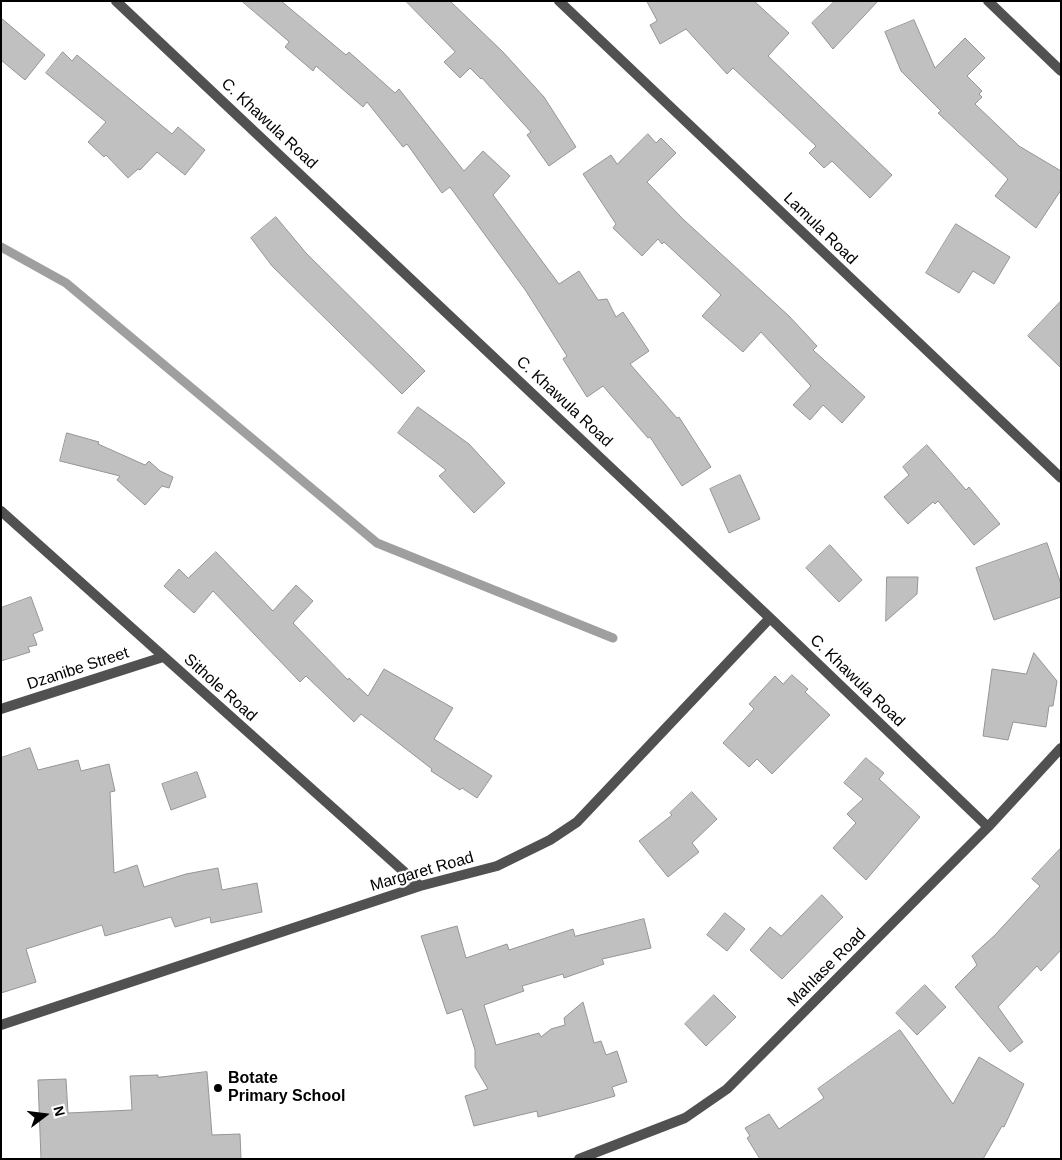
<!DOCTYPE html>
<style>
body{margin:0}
#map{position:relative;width:1062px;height:1160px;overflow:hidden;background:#fff;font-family:Arial,sans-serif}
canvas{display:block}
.frame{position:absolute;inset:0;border:2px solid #000;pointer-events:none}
.north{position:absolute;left:20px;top:1090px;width:50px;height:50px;-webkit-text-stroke:4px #fff;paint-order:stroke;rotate:75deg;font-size:14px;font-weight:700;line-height:20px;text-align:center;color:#000}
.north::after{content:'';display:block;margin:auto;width:18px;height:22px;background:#000;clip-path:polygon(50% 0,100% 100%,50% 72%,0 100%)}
</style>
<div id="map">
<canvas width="1062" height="1160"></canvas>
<div class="frame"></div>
<div class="north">N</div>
</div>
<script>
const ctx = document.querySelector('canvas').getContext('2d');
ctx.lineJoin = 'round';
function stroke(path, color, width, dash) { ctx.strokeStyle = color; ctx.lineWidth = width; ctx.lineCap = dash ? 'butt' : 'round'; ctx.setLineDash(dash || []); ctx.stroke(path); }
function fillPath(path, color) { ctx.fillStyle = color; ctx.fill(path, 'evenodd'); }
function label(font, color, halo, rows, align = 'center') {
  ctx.font = font + ' Arial,sans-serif'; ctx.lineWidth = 4.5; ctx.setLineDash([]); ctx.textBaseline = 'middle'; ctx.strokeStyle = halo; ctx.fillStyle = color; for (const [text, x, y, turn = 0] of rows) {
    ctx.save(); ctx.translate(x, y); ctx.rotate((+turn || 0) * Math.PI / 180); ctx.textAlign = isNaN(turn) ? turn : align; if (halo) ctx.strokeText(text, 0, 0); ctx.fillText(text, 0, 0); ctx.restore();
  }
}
stroke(new Path2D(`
 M1,247L66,283L377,543L613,638`), '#9f9f9f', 9);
const building = new Path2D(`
 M242,1H281L346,55L349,52L395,93L399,89L464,171L483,151L510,176L493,195L559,284L579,271L598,300L607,299L616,317L623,312L649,351L630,364L677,418L679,417L711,467L682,486L650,437L648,438L603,386L587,397L563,359L567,356L526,291L450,187L442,193L407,144L403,147L367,102L363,107L316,66L313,71L285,47L289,42Z
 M406,1H450L503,52L544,97L576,147L549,166L527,135L531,132L482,78L481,79L470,68L460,78L444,62L455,52Z
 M647,1H754L789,33L768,56L892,175L870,198L832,161L824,168L809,153L816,146L733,68L727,74L686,29L660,44L650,25L657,21Z
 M835,1H878L833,49L812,23Z
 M1,18L45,55L25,80L1,60Z
 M914,20L935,68L965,38L985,58L967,76L982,91L979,94L982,97L975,104L1019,146L1061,171V190L1036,228L995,196L1008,179L938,113L941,111L901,71L885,32Z
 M63,52L72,61L77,55L172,134L178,127L205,150L185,175L157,152L140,170L138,169L128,178L106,155L104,157L88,142L106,122L46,73Z
 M648,134L656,143L661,138L676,153L647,182L684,220L789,316L817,346L813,350L865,397L842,423L823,405L810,420L793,405L811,386L761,332L743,352L702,316L721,295L664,242L662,244L658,239L642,256L613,228L616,224L583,174L611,155L617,164Z
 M276,217L306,253L425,371L402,394L272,266L251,238Z
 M956,224L1010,257L994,284L973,271L959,293L926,273Z
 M1061,301V368L1028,336Z
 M418,407L469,444L505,483L474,513L439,476L446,470L398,433Z
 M67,433L99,442L98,444L145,465L149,461L160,471L173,477L169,488L162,486L145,505L117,480L120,476L60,461Z
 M927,445L966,490L969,487L1000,524L974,545L938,501L935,504L933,502L908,524L884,497L909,475L903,467Z
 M740,475L760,519L729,533L710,489Z
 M1047,543L1061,584V597L994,620L976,568Z
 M830,545L862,580L839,602L806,568Z
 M216,552L273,611L296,585L313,601L293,623L348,680L349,678L368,696L384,669L453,708L434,739L492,776L477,798L462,788L460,790L431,771L432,769L361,714L354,722L306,676L300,682L213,591L194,613L164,586L179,569L188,578Z
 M887,577H918L917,594L886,621Z
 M31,597L43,630L33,634L37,645L28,647L30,652L1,661V608Z
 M1034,653L1057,681L1053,706H1049L1046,727L1013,722L1008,740L983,736L992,669L1026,674Z
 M792,675L808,689L805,692L830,715L772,774L757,759L749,767L723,743L754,709L749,704L775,676L783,684Z
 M30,748L38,770L78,760L81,771L109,764L115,791L110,792L114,873L137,865L144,887L186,874L218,868L222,890L257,883L262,912L211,923L210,917L175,927L171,917L105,936L102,925L26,949L36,982L1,993V758Z
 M866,758L884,773L879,779L920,817L866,880L833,848L856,823L847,814L863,799L844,783Z
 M197,772L206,797L171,810L162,784Z
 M692,792L717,819L692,843L699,852L668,877L639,841L672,815L670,813Z
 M1061,848V950L1041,971L1037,966L998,1007L1023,1042L1010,1052L955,987L977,965L972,956L995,935L1040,886L1032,879Z
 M822,895L843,917L782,979L750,950L770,927L781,936Z
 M725,913L745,929L727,951L707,935Z
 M644,919L651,948L602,959L604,964L564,978L563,974L522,986L524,991L484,1005L496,1045L539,1033L541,1037L551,1029L565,1025L564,1018L583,1002L594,1043L601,1041L606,1055L617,1051L627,1082L612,1087L615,1096L591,1103L538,1117L537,1111L474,1126L465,1096L488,1089L475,1067V1050L462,1009L447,1014L421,936L457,926L466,958L507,944L509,950L573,929L575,936Z
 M925,985L946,1007L917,1035L896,1013Z
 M714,995L736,1017L706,1046L685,1024Z
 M900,1030L953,1104L979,1057L1024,1084L1004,1127L1002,1126L983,1159H760L747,1138L750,1136L745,1128L769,1114L779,1129L824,1098L818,1089Z
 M207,1072L212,1135L240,1134L241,1159H41L38,1080L66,1079L68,1113L132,1110L130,1076L158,1075V1077Z`);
fillPath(building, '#c0c0c0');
stroke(building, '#959595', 1);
stroke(new Path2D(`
 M116,1L770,618L988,827
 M559,1L1061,478
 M988,1L1061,71
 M1,511L420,886
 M1,709L163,657
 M1,1025L420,886L497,866L550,840L577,822L770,618
 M579,1159L685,1118L727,1089L988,827L1061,748`), '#515151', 10);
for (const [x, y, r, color] of [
 [218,1088,5,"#000"]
]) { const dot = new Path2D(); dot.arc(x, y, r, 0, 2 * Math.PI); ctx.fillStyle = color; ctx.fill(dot); stroke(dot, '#fff', 2); }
label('16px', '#000', '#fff', [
 ["C. Khawula Road",269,124,43],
 ["Lamula Road",820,229,44],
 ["C. Khawula Road",564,402,43],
 ["Dzanibe Street",78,669,-18],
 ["C. Khawula Road",857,681,44],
 ["Sithole Road",220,688,42],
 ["Margaret Road",422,872,-16],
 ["Mahlase Road",827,968,-45]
]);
label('bold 16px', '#000', '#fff', [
 ["Botate",228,1079],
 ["Primary School",228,1097]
], 'left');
</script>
